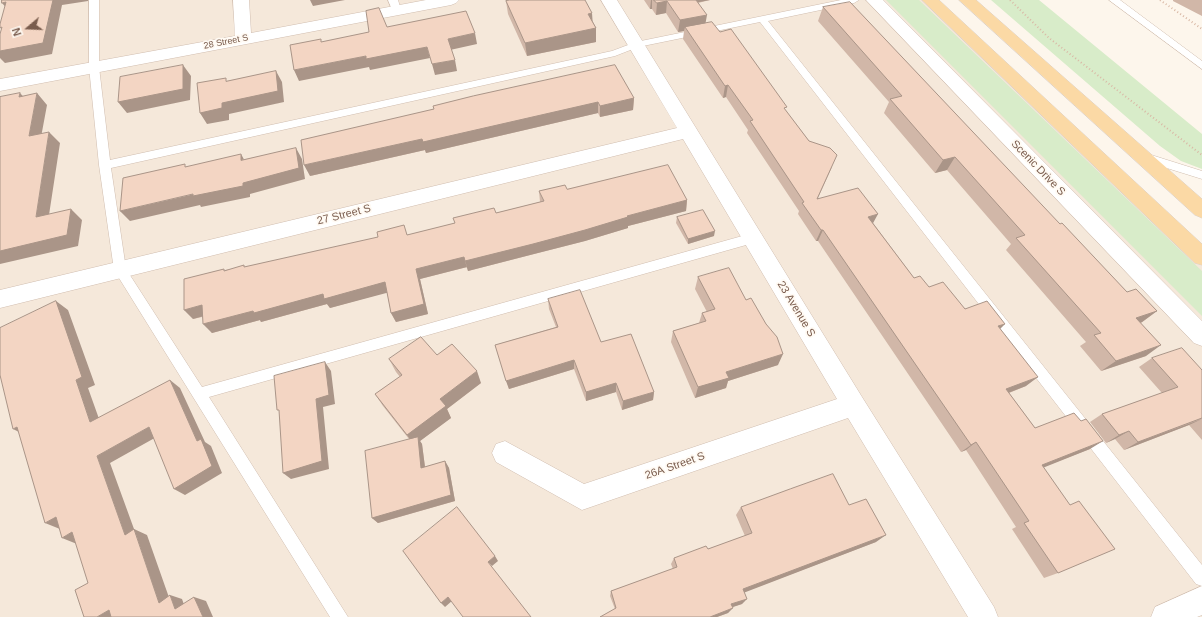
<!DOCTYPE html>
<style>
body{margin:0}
#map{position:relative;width:1202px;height:617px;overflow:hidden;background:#fdf6ec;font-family:Helvetica,sans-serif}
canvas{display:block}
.north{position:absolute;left:8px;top:8px;width:40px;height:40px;-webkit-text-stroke:3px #fffaf3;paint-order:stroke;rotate:251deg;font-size:11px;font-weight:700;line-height:16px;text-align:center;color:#7a5c4d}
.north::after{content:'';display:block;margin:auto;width:14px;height:18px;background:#7a5c4d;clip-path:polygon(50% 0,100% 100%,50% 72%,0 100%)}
</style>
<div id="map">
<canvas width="1202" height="617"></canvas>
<div class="north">N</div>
</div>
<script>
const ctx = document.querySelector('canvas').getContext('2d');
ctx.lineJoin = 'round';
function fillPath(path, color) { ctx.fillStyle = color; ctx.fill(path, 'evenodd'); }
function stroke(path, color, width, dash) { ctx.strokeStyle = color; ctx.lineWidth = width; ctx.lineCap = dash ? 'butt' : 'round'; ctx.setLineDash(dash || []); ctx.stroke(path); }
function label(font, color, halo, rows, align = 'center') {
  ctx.font = font + ' Helvetica,sans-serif'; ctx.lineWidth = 3.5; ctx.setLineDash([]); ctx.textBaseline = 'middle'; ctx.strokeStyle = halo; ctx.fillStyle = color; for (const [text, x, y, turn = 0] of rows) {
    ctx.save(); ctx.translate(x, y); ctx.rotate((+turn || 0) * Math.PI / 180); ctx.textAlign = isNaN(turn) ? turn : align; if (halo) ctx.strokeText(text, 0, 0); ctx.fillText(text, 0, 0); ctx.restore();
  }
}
fillPath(new Path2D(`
 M0,0H930L1202,257V617H0Z`), '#f5e8da');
fillPath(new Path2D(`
 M886,0H919L1202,271V316Z
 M991,0H1039L1202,134V169L1181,161L1160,146Z`), '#d8ecc9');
const lane = new Path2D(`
 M89,0H99V67L110,160L612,51L636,42L841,0H859L854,3L768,21L1202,565V586L1196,584L760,22L638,47L615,56L111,168L126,269L202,387L753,233L757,235L759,238L757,241L753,243L209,397L348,617H330L114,270L99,165L89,67Z
 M388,0H398L401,10L399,12H393Z
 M1109,0H1120L1202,61V69Z
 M1145,153L1202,171V179L1141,160L1139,157L1141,154Z`);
const street = new Path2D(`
 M233,0H249L251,33L426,0H459L456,3L451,5L0,91V79L235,36Z
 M601,0H617L862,397L994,607L998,617H968L848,418L582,510L496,462L492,453L496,444L505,441L584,484L837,399L683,139L0,308V290L677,128Z
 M866,0H883L1202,321V346L1194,343Z
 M1202,586V615L1197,617H1151L1155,607Z`);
const primary = new Path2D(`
 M922,0H939L1202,244V265L1195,263Z
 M959,0H976L1202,199V218L1195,215Z`);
stroke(lane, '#d1beb0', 1);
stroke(street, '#d1beb0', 1);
stroke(primary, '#dad1cd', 1);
stroke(new Path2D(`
 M1010,0L1049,38L1202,155
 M1160,0L1202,29`), '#d9b8a5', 2, [1, 2.5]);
fillPath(lane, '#fff');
fillPath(street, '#fff');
fillPath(primary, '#fbd9a5');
fillPath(new Path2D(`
 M644,0H710L698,3L705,23L720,32L786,111L809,141L832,167L818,198L873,223L914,278L1000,329L1026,386L1009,393L1035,428L1090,449L1043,467L1058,573L1044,578L1012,529L1016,527L966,450L961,452L818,241H816L798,214L799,211L747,133L748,130L726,97L723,98L683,39L684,31L678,32L666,13L656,15L652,9H650Z
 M1173,0H1202V16L1173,1Z
 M506,1L593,22L596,28V42L527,56L508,14Z
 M823,7L1060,224L1127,292L1157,311L1141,323L1146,356L1101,371L1080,346L1086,342L1006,250L1011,244L947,170L935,173L884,113L889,102L818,21Z
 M634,98L633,110L600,117L598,113L426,153L425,150L310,176L434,109Z
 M567,189L687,200L686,211L628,226V228L585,241L534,254L468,271L467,267L420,279L428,314L396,322L391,313L387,292L330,308L327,304L261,322L260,320L212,333L202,317L193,319L225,270L245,267L408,235L540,202L539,191Z
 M677,217L714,236L688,244L676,223Z
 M698,277L778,365L728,381L726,388L695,398L671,342L673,331L699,323L702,313L707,312L695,289Z
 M548,299L601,342L654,392L653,400L622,410L616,392L586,401L574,369L509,389L495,345L556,327L549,309Z
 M437,355L481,383L447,409L451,418L420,441L422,444L425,467L445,461L449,468L455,501L378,523L372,518L409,439L383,406L375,394L400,377L396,372L389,359Z
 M1152,358L1202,370V440L1189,425L1124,450L1115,439L1106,443L1090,422L1102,414L1162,393L1139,367Z
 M849,505L876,542L744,592L742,604L732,607L728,613L717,617H600L615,609L610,596L611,591L673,569L671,564L674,558L708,549L745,536L736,515L741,507Z`), '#d1b7a8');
fillPath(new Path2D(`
 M53,0H88V1L62,5L52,54L5,63L0,58V51Z
 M310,0H345L313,6Z
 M651,0H652V9H650Z
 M690,0H710L689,4Z
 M667,1L666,13L656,15L657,3Z
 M6,2L11,13L2,3Z
 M592,13L593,27L588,14Z
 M707,15L705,26L685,27L684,31L678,32L680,20Z
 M596,28V42L527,56L525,43Z
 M475,33L477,44L450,50L448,39Z
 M427,47L430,58L370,70L369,67L299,81L294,70L366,56Z
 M455,60L457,71L435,75L432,64Z
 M183,65L191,76L190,100L127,113L118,102Z
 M276,71L282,82L284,102L229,114V120L207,124L200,113L222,103Z
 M728,85L726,97L723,98L725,86Z
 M20,93L30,104L19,97Z
 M37,93L47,105L39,148L29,136Z
 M634,98L633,110L600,117V106Z
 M598,102V113L426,153L425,150L310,176L304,165L422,139Z
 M49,132L60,143L47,228L36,217Z
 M296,148L302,159L305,179L250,194V197L201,207L200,205L130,221L120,211L243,183Z
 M241,154L247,165L241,160Z
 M955,157L947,170L935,173L943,160Z
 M687,200L686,211L628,226V228L585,241L534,254L468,271L465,261L627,216Z
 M71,209L82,220L78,246L0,264V251Z
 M878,214L872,225L868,217Z
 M821,230H823L818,241H816Z
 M715,231L714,236L688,244V239Z
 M464,257L467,267L420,279L428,314L396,322L391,313L416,269Z
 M385,282L390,292L330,308L327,304L261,322L260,320L212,333L203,324L253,311L323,294Z
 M56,301L68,310L95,385L88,388L103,430L90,422L76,380Z
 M202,305L211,314L193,319L184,310Z
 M1157,311L1142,322L1122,329L1136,318Z
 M1005,324L995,334L998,326Z
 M1161,345L1146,356L1101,371L1116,361Z
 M783,354L778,365L728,381L726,388L695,398L698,387L726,372Z
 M574,360V369L509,389L506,381Z
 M325,362L331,371L335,404L323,407L329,469L291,479L283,473L316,399Z
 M477,371L481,383L447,409L451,418L420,441L422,444L426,475L421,468L414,445L407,435L440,399Z
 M1038,377L1026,386L995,398L1006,389Z
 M170,380L180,388L205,442L211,446L222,473L185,495L174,489L197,441Z
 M616,383V392L586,401V392Z
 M654,392L653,400L622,410L623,401Z
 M1202,419L1189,425L1124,450L1138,442Z
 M17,427L27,436L13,429Z
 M149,427L160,435L110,463L138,540L125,535L97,456Z
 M1129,431L1115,439L1106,443L1119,435Z
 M1103,441L1090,449L1030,473L1042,465Z
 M976,442L966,450L961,452L971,445Z
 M445,461L449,468L455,501L378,523L372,518Z
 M56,517L60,529L45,523Z
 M134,529L147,535L172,606L159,603Z
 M72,532L77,544L62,538Z
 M886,535L876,542L738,595L743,589Z
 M495,556L498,561L492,566L488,562Z
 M170,595L182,599L187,613L175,609Z
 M194,597L206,601L213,617H203Z
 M448,597L453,600L445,607L441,603Z
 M747,599L742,604L727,609L731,604Z
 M733,608L728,613L717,617H710Z
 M109,610L117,617H97Z`), '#aa9588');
const building = new Path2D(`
 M2,0H53L43,43L0,51V34L2,27L0,28V24L6,2L2,3Z
 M510,0H585L592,13L588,14L596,28L525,43L506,1Z
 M654,0H696L707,15L680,20L667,1L657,3Z
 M850,2L1060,224L1062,223L1127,292L1136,289L1157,311L1136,318L1161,345L1116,361L1094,335L1101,333L1016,238L1025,235L955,157L943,160L890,99L902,96L823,7Z
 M379,8L387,27L466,11L475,33L448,39L455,60L432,64L427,47L366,59V56L294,70L290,45L321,39V42L369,32L366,11Z
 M712,22L720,32L731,29L787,107L784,108L809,141L830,148L837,155L817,199L858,188L878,214L868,217L914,278L920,276L929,287L943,282L965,309L987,301L1005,324L998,326L1038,377L1006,389L1035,428L1074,413L1081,421L1086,419L1103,441L1042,465L1070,505L1079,501L1115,549L1058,573L1024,523L1029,521L976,442L971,445L823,230H821L802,203L804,202L750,121L753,120L728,85L725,86L685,27Z
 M183,65V89L118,102L120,77Z
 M615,65L634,98L600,106L598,102L423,142L422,139L304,165L301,140L434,109L433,106L473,96Z
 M276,71L278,91L222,103V108L200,113L197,83L226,78V81Z
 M20,93L19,97L37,93L29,136L49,132L36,217L71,209L67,235L0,251V97Z
 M296,148L299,168L243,183V186L193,196V194L120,211L123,178L185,164V167L241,154V160Z
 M668,165L687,200L627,216L628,217L585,230L533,244L465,261L464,257L416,269L424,304L391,313L385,282L324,299L323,294L254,313L253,311L203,324L202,305L184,310V279L224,269V271L244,265V267L378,237L377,232L404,225L407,235L455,223L453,218L494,208L496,213L544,201L539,191L565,185L567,189Z
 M703,210L715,231L688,239L677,217Z
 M729,268L746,300L751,298L766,324L777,337L783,354L726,372L729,378L698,387L673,331L706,321L702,313L715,309L698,277Z
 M580,290L601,342L631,334L654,392L623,401L616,383L586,392L574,360L506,381L495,345L558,327L548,299Z
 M56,301L82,377L76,380L90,422L170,380L197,441L201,439L212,466L174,489L149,427L97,456L125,535L134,529L159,603L170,595L175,609L194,597L203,617H111L109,610L97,617H84L75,590L88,583L72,532L62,538L56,517L45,523L17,427L13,429L0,375V328Z
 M421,337L437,355L452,344L477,371L440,399L446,406L407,435L375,394L402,375L389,359Z
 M1182,348L1202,370V418L1138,442L1129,431L1119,435L1102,414L1178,387L1152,358Z
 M325,362L329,395L316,399L322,461L283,473L279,410H277L274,376Z
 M418,437L421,468L445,461L451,495L372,518L365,451Z
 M833,474L849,505L866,499L886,535L743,589L747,599L731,604L733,608L710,617H600L616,608L611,591L677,567L674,558L706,546L708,549L752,533L741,507L790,489Z
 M457,507L495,556L488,562L531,617H463L448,597L441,603L403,551Z`);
fillPath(building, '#f3d5c3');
stroke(building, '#aa9588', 1);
label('9px', '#7a5c4d', '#fffaf3', [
 ["28 Street S",226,42,-11]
]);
label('11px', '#7a5c4d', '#fffaf3', [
 ["Scenic Drive S",1038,168,46],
 ["27 Street S",344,215,-14],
 ["23 Avenue S",796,309,59],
 ["26A Street S",675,466,-19]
]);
</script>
